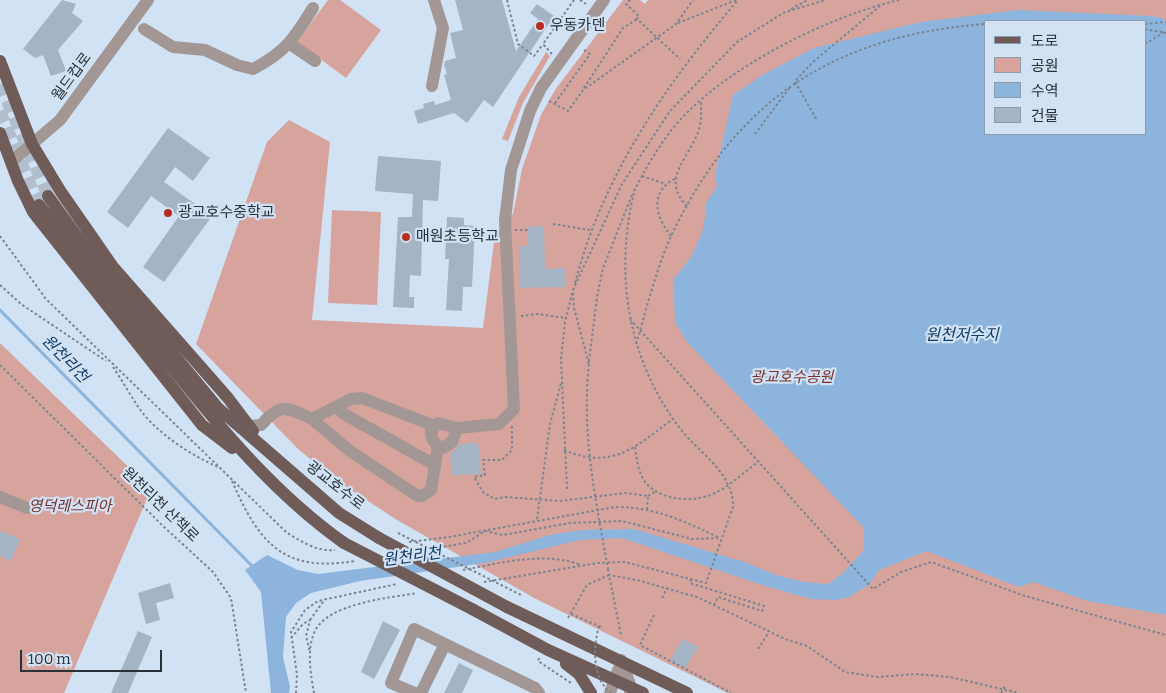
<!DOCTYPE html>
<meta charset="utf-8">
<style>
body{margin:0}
#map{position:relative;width:1166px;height:693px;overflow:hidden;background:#d1e2f4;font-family:Bitter,"Noto Sans KR",serif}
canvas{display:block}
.legend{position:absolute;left:984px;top:20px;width:162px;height:115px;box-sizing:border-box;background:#d1e2f4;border:1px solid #8e9ba8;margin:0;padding:6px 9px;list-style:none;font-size:15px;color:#2a3037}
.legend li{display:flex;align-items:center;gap:10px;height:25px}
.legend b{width:25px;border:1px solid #8e9ba8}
.scale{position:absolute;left:20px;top:650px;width:142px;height:22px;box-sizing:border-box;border:2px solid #2a3037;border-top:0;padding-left:6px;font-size:15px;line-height:18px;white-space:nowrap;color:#2a3037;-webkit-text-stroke:4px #d1e2f4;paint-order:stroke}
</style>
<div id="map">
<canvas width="1166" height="693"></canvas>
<ul class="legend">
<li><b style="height:6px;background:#6f5b58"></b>도로</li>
<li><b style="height:14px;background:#d6a49d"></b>공원</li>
<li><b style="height:14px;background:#8db4dd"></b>수역</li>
<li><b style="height:14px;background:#a4b4c5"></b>건물</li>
</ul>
<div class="scale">100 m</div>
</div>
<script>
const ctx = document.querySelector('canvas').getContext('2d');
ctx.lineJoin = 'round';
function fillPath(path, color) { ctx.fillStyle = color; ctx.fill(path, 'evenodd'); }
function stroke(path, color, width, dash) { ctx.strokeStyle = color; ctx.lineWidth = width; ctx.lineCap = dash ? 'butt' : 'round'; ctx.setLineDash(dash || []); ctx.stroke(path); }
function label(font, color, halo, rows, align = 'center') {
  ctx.font = font + ' Bitter,"Noto Sans KR",serif'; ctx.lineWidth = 4.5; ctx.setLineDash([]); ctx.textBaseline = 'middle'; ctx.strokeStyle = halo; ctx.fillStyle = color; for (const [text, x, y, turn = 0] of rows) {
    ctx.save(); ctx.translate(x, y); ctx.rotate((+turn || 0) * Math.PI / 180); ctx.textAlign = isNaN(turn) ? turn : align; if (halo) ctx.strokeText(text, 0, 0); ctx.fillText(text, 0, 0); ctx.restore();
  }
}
fillPath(new Path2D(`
 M328,0H340L381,30L346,78L297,42Z
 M623,0H640L645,4L648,0H1166V693H728L536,599L397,520L336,480L297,448L196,344L267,142L289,120L330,142L312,320L483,328L495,234L513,214L522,169L541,115L555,90ZM985,21H1145V134H985Z
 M546,52L550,56L523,103L508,141L502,139L519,97Z
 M332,210L381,212L377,305L328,303Z
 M0,343L141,479L149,494L64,693H0Z`), '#d6a49d');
fillPath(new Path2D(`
 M1018,10L1150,16L1162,18L1166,21V615L1088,601L1033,582L1019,587L927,551L879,570L870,584L849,597L837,600L811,599L765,586L622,538L580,540L485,563L360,581L311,593L296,603L286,617L283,657L290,687L289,693H271L261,592L245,570L267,555L298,570L318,574L495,552L550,535L582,530L634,529L744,562L776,575L804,582L828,584L843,573L864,550V528L687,342L675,322L673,280L691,257L702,233L706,213V203L717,186L715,175L733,95L764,74L814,48L921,22ZM985,21H1145V134H985Z`), '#8db4dd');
stroke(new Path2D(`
 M0,310L255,569`), '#8db4dd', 3);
fillPath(new Path2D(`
 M62,0L76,4L72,13L83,21L58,50L66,71L51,76L43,55L35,58L23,49Z
 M455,0H502L516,51L538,19L530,13L537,4L554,16L493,107L484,100L467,123L454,113L418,124L414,111L424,108L423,104L434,101L435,105L451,100L444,75L447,74L444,65L445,61L456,58L450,33L463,30Z
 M168,128L210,158L193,181L175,167L164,182L212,216L164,282L143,267L179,216L151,196L128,228L107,212Z
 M378,156L441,161L438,201L423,200L421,276L410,275L409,297H414V308L393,307L398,217H412L413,194L375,191Z
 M447,217L464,218V225L475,226L472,287H463L462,311L446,310L449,259H445Z
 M544,226L545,269L565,268L566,287L520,288L519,246H528V227Z
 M478,443L481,474L452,475L450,454L460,444Z
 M0,531L20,539L11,561L0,556Z
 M170,583L174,598L156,603L160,620L146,624L138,593Z
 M383,621L400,630L374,679L361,672Z
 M138,631L152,637L128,693H111Z
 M682,639L698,647L684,669L670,661Z
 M459,663L473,670L462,693H444Z`), '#a4b4c5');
stroke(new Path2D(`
 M0,84L48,196
 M0,111L39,205`), '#b0bece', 12, [12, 6]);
stroke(new Path2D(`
 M507,0L518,44L534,56L543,44
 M580,0L586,4
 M630,0L626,4L639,16L637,19L680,59
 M791,9L808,0
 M678,23L736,0
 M1145,24L1166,22
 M1145,29L1166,33
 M1145,44L1166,31
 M552,54L543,44L574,0
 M796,80L814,61L880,6
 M795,82L817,120
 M584,88L623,28L637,19
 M549,101L568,111L583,90L676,24L693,0
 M555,103L590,54L584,50
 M755,134L791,86
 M642,176L666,184
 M634,191C647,166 661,141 680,120C729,66 827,17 899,0
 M687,206C659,178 691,157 699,129C702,120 701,110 701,101
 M553,224L590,230
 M515,230H528
 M0,236L46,299L286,532C300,541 317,552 335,550
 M671,236C655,216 649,192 676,178
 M575,283C603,175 666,84 738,0
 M0,285L21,304L106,361
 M573,293L574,308L589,364
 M521,316L538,314L565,318
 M630,319L873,589L901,572L931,562L1025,596L1166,635
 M636,344C648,305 657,263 676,226C741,95 840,35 985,24
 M589,361L597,297L603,268L632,195
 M0,365L163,526L213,572L231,598L246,693
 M113,367C124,383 133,401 145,416C165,438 191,455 218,467
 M512,426V450L502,460H483L485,475L474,477L483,492L495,499L505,497L560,501L625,493L648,496L647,509
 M635,447C637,460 638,473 646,483C661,501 695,503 715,493C730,486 744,472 758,462
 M564,450C613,471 636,446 673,419
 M232,481C259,543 283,573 355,561
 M567,489L561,359L565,322L573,290L622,184L670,111L737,42L785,12L826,0
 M648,496L656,491
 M537,519L550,424L561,383
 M409,542L449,537L615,507C656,507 683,521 720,538
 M424,550L466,543L485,531L503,535L570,523L622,521L692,539L718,538
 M608,569L609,575L637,580L697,597L785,639L807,646L845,672L877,677L916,674L950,677L1019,693
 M463,570C500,563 545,551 581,565
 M691,579L690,583L764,606L762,611L718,597L714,605
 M484,582L598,563L625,562L706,583L733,507C734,474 701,454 682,431C628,362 613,273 635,189
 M662,598L667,588
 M571,614L603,628
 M654,615L640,645L731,693
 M568,618L587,585L609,575L621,635
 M310,620L325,599
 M291,638L303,624L310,620L306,636L310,652
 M758,649L769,632
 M539,658L538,661L571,683
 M296,693L297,675L291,632L305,610L318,601L397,584
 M314,693C311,675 306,649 315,631C329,603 389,598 417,593
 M1001,693L1005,686`), '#798490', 2, [2.5, 2.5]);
stroke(new Path2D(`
 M144,29L173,47L205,50L237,65L253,69C286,52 294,38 313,8
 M290,44L315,61
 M432,86L443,28L434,0
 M11,162L60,120L148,0
 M337,407L344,414L435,465
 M438,423L457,428L452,442L443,448C435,445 431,440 431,431Z
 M249,426L261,425C281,402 286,407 312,419
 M435,426L362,398L351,399L312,419L350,451L416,495L422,496L431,490L438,446
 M457,428L499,424L514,409L505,220L511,170L530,111L541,88L604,0
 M0,497L27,508
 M621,660L631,687L630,693
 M415,693L391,683L414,629L535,688L539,693
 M421,693L445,644
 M610,693L618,670`), '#a29795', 12);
stroke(new Path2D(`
 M0,61L32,144L61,192L113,267L228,398L253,431
 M0,133L18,181L33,212L202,425L232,448
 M48,196L81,242L218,408L339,513L379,538
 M39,205C81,259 125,312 169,364C222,430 275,494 344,543
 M507,607L687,693
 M472,609L548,650L643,693
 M566,664L579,674L591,693`), '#6f5b58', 12);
stroke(new Path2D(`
 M589,364C581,433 596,502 608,569
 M398,533L523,596
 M599,626C593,647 592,679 611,693`), '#798490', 2, [2.5, 2.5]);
stroke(new Path2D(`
 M379,538L507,607
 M344,543L472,609`), '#6f5b58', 12);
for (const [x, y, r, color] of [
 [540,26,5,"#b92b22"],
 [168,213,5,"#b92b22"],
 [406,237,5,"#b92b22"]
]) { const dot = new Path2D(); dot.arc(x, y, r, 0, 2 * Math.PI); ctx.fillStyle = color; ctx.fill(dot); stroke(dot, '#d1e2f4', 2); }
label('15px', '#2a3037', '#d1e2f4', [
 ["우동카덴",550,26],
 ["광교호수중학교",178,213],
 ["매원초등학교",416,237]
], 'left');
label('15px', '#2a3037', '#d1e2f4', [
 ["월드컵로",72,77,-54],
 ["광교호수로",335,486,38],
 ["원천리천 산책로",160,505,44]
]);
label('italic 15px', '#783028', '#d1e2f4', [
 ["광교호수공원",792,378],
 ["영덕레스피아",70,507]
]);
label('italic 16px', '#123c64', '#d1e2f4', [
 ["원천저수지",962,336],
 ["원천리천",65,359,46],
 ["원천리천",412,557,-8]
]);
</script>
